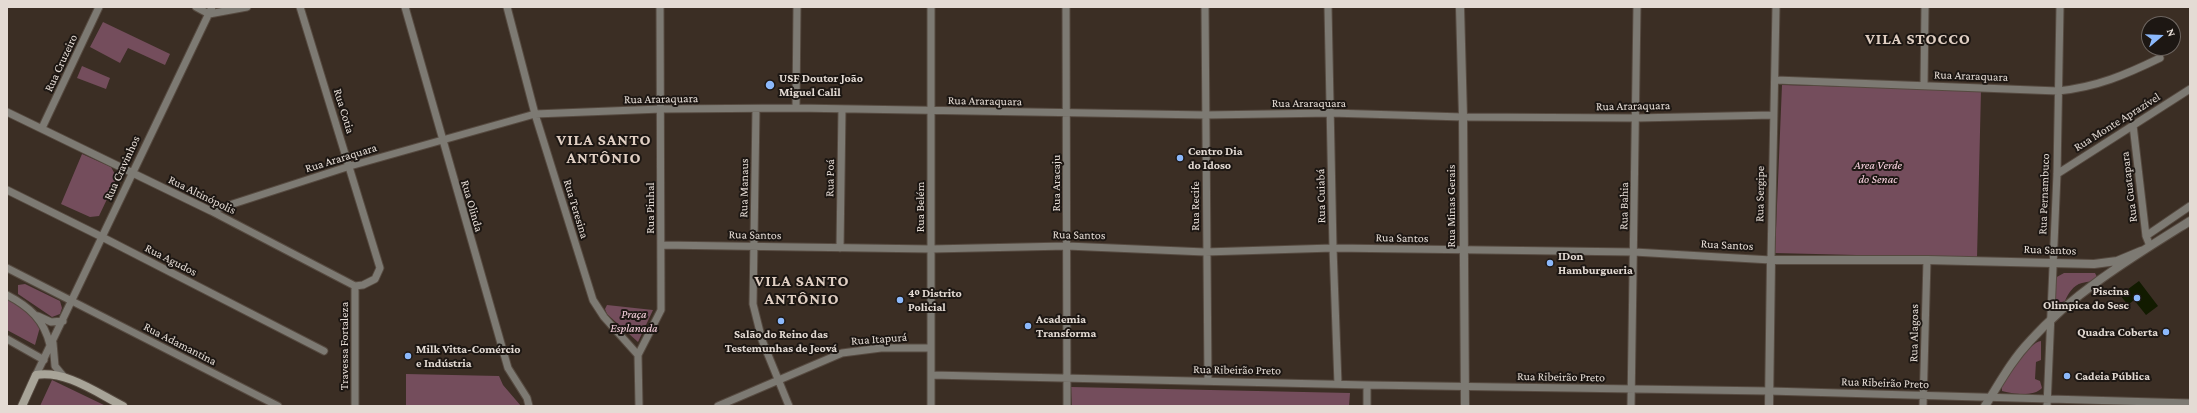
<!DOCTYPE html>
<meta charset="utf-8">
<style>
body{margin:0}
#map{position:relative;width:2197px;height:413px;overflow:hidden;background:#3b2e24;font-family:"Crimson Pro",serif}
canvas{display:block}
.frame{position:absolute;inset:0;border:8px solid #e4dbd4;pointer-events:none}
.north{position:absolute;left:2141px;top:16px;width:40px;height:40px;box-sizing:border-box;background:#1d1713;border:1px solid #6d6560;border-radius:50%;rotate:71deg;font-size:11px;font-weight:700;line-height:16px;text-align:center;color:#e4dbd4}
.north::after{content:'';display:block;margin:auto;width:14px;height:18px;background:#8cb9fc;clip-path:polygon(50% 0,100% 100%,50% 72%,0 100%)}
</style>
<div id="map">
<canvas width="2197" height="413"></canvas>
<div class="frame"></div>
<div class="north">N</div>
</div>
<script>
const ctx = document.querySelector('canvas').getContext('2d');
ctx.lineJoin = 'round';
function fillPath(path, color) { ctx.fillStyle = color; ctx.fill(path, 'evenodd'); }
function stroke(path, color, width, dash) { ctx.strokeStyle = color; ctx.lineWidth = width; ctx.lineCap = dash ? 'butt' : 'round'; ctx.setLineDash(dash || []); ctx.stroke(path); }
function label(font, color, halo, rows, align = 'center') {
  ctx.font = font + ' "Crimson Pro",serif'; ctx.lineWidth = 4; ctx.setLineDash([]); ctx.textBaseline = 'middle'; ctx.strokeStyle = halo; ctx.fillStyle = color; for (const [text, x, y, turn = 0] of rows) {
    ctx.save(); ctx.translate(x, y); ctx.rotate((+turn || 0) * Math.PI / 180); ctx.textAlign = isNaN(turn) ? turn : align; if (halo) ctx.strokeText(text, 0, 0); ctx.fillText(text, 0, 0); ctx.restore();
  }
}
fillPath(new Path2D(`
 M103,22L170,54L165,65L128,48L120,63L90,47Z
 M82,66L110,78L106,89L77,78Z
 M1782,85L1981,90L1977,258L1775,253Z
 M82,154L111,167L117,178L99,216L90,217L61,204Z
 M2064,273H2095L2097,277C2091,283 2089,281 2082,283C2073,285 2068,294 2065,301L2056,304L2055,303V278Z
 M25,284L60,301L62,308L60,314L52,317L21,296L18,294V285Z
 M7,299C22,306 31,313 40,327L35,345L7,330Z
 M607,305L653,310L638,342L607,314L605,309Z
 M2041,341V360L2036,362L2035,379L2040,381L2042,388C2034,397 2012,394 2002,391V386C2009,376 2029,342 2041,341Z
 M406,374L499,376L503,385L521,406H406Z
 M52,380L106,406H40Z
 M1071,387L1350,393L1349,406H1072Z`), '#744d5c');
fillPath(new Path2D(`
 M2139,281L2158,306L2146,315L2134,300L2128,305L2120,295Z`), '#121b00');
const minor = new Path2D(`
 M196,7L209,14
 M405,7L508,368L527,398L529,406
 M507,7L535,114L593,300L604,317L638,355L639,406
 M931,7V406
 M1066,7L1067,406
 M1205,7L1208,381
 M1328,7L1333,248L1338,384
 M209,14L247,7
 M1776,80L2058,91C2097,87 2125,75 2160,58
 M1924,85L1925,7
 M796,108L797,7
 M756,109L753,304L762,340L789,406
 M7,112L211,211L355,286L363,285L375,279L380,268L300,7
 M2133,125L2146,236L2150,246
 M42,128L99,7
 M2057,174L2190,89
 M7,190L102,237L324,351
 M211,211L350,166L535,114L661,109L796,108L1206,115L1331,113L1463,117L1636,118L1773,115
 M2146,236L2190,206
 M661,245L931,249L1067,246L1205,252L1333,248L1634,252L1771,260L1776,7
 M840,248L842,109
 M7,268L278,406
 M7,295C30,307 44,320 50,345
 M38,316L51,322L63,321
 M7,339L44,360
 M53,343L55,366L64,377
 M638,355L661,310L660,7
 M36,375L212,7
 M931,375L1367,385L1769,391L2190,403
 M355,406V286
 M718,406L842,353L881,348H931
 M1367,406V385
 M1631,406L1637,7
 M1923,406L1927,260
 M2047,406L2057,174L2060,7`);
const tertiary = new Path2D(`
 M1460,7L1463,117L1465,406
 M1769,406L1771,260H1927L2094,264L2117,261L2141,251
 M1985,406C1999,384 2011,361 2030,341C2074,292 2134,256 2190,221`);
const secondary = new Path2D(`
 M22,406L36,375C66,370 97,393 123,406`);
stroke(minor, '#564a40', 9);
stroke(tertiary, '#564a40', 10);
stroke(secondary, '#564a40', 10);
stroke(minor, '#7d7a73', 7);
stroke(tertiary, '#7d7a73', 8);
stroke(secondary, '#a8a498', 8);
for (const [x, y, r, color] of [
 [770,85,5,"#8cb9fc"],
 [1180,158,4,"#8cb9fc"],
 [1550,263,4,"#8cb9fc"],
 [2137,298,4,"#8cb9fc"],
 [900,300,4,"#8cb9fc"],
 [781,321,4,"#8cb9fc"],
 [1028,326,4,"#8cb9fc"],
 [2166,332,4,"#8cb9fc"],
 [408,356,4,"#8cb9fc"],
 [2067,376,4,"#8cb9fc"]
]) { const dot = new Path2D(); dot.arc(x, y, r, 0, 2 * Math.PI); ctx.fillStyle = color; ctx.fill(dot); stroke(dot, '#1d1713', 1.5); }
label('12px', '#e4dbd4', '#1d1713', [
 ["Rua Cruzeiro",61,63,-65],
 ["Rua Araraquara",1971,76,2],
 ["Rua Araraquara",661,99,-1],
 ["Rua Araraquara",985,101,1],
 ["Rua Araraquara",1309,103],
 ["Rua Araraquara",1633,106,-1],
 ["Rua Cotia",344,111,73],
 ["Rua Monte Aprazível",2117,122,-32],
 ["Rua Araraquara",341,158,-17],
 ["Rua Cravinhos",122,168,-65],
 ["Rua Poá",830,178,-89],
 ["Rua Aracaju",1056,183,-90],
 ["Rua Guatapara",2129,187,-97],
 ["Rua Manaus",744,188,-89],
 ["Rua Sergipe",1760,194,-89],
 ["Rua Pernambuco",2044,194,-88],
 ["Rua Altinópolis",202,195,26],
 ["Rua Cuiabá",1321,196,-91],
 ["Rua Olinda",472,206,74],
 ["Rua Recife",1195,206,-90],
 ["Rua Minas Gerais",1451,206,-90],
 ["Rua Bahia",1624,206,-89],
 ["Rua Belém",920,207,-90],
 ["Rua Pinhal",650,208,-90],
 ["Rua Teresina",576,209,73],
 ["Rua Santos",755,235,1],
 ["Rua Santos",1079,235,1],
 ["Rua Santos",1402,238,1],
 ["Rua Santos",1727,245,3],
 ["Rua Santos",2050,250,2],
 ["Rua Agudos",171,260,27],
 ["Rua Alagoas",1914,333,-89],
 ["Rua Itapurá",879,339,-4],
 ["Rua Adamantina",180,344,27],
 ["Travessa Fortaleza",344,346,-90],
 ["Rua Ribeirão Preto",1237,370,1],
 ["Rua Ribeirão Preto",1561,377,1],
 ["Rua Ribeirão Preto",1885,383,2]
]);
label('bold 12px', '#e4dbd4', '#1d1713', [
 ["USF Doutor João",779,78],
 ["Miguel Calil",779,92],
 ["Centro Dia",1188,151],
 ["do Idoso",1188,165],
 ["IDon",1558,256],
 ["Hamburgueria",1558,270],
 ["Piscina",2129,291,"right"],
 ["Olimpica do Sesc",2129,305,"right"],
 ["4º Distrito",908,293],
 ["Policial",908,307],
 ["Academia",1036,319],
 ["Transforma",1036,333],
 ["Quadra Coberta",2158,332,"right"],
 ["Salão do Reino das",781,334,"center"],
 ["Testemunhas de Jeová",781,348,"center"],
 ["Milk Vitta-Comércio",416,349],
 ["e Indústria",416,363],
 ["Cadeia Pública",2075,376]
], 'left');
label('italic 12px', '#fbd4e1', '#1d1713', [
 ["Area Verde",1878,165],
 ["do Senac",1878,179],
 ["Praça",634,314],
 ["Esplanada",634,328]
]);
ctx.letterSpacing = '1px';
label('bold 16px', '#e0cfc3', '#1d1713', [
 ["VILA STOCCO",1918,39],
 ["VILA SANTO",604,140],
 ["ANTÔNIO",604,158],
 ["VILA SANTO",802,281],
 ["ANTÔNIO",802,299]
]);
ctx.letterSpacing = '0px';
</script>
